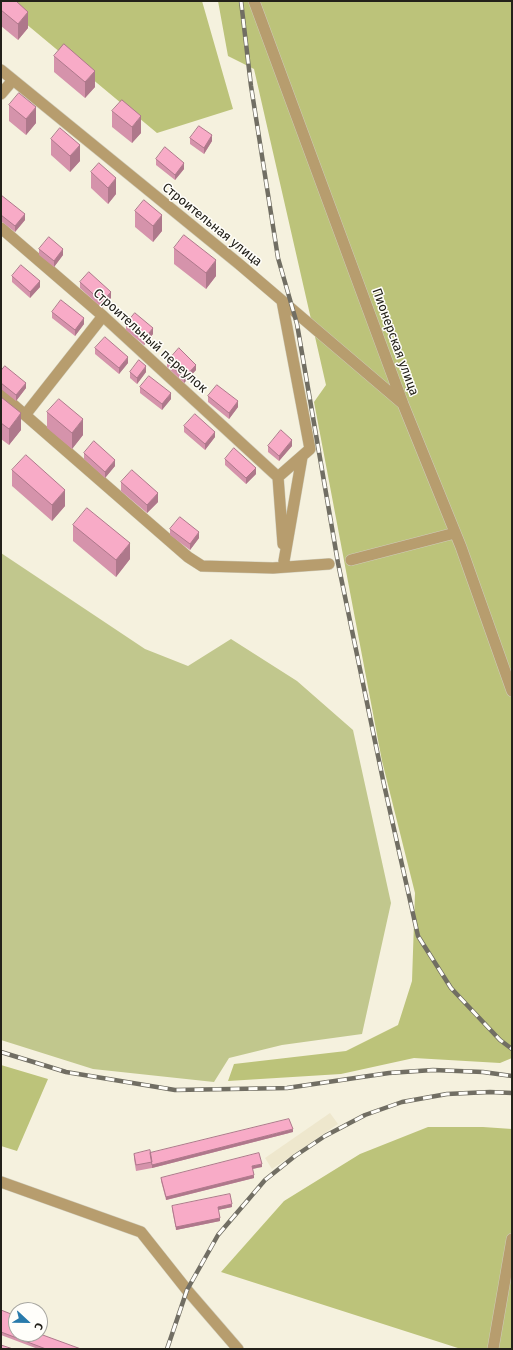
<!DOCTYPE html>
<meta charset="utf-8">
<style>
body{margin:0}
#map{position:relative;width:513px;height:1350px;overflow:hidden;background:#f5f1de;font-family:"Fira Sans",sans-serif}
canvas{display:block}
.frame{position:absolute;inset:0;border:2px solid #23211a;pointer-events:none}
.north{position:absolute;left:8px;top:1302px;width:40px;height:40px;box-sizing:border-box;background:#fffefa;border:1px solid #a7a6a0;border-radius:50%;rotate:112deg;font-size:11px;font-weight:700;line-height:16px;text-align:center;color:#23211a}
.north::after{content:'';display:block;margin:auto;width:14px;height:18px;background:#297aab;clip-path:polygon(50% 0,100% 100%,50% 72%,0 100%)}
</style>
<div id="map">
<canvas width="513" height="1350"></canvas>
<div class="frame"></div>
<div class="north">С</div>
</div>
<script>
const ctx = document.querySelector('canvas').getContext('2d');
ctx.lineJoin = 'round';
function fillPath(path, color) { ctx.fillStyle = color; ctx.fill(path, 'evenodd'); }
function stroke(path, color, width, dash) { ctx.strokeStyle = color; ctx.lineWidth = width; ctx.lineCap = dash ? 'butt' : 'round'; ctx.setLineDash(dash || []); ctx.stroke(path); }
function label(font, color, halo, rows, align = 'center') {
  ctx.font = font + ' "Fira Sans",sans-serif'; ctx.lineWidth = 3; ctx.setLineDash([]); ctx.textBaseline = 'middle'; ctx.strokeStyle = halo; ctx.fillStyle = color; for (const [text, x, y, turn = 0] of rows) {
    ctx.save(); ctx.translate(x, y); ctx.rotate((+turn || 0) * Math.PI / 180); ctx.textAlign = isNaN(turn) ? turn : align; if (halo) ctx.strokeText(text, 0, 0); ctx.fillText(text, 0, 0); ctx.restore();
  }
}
fillPath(new Path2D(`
 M330,1113L338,1124L272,1169L265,1158Z`), '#eee7cd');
fillPath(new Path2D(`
 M1,553L145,649L188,666L231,639L297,681L353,730L391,903L362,1034L282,1045L229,1058L214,1082L93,1069L1,1040Z`), '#c1c78d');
fillPath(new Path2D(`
 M1,1H202L233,109L157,133L1,3Z
 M218,1H512V1058L500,1063L414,1058L341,1074L228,1081L234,1064L346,1051L398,1025L412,981L415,893L382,761L314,402L326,385L254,69L228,56Z
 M1,1065L48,1079L17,1151L1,1146Z
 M428,1127H483L512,1129V1349H461L221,1272L284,1201L360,1154Z`), '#bcc37a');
const minor = new Path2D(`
 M254,1L403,404L461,547L512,691
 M1,70L239,264L402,403
 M1,94L13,80
 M1,228L103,316L278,477
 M1,394L188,557L202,566L273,568L329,564
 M25,415L103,316
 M278,477L310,449L282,301
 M278,477L283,544
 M351,560L455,533
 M284,561L302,457
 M1,1182L141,1232L187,1290L238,1349
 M493,1349L512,1239`);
stroke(minor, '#cfccbb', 12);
stroke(minor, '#b79d6e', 11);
const rail = new Path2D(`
 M241,1L251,86L278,258L297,324L338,563L383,780L418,936L451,988L500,1040L512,1049
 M1,1052L66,1072L175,1090L287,1088L389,1073L433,1070L483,1072L512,1076
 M167,1349L187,1290L218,1235L265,1180L295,1156L325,1136L365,1115L402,1102L447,1094L490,1092L512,1093`);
stroke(rail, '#716e63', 4.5);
stroke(rail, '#fffefa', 3, [9]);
fillPath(new Path2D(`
 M1,1L28,28L18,40L1,26Z
 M54,56L95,87L85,98L54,72Z
 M9,105L36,123L26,135L9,121Z
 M112,111L141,133L132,143L112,127Z
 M190,138L212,141L204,154L190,144Z
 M51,139L80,161L70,172L51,155Z
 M156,159L184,169L175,180L156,165Z
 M91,172L116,194L108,204L91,188Z
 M1,196L25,220L15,232L1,221Z
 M135,211L162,231L153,242L135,227Z
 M174,248L216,276L206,289L174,264Z
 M39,249L63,255L54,267L39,255Z
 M12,276L40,287L30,298L12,282Z
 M80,282L111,298L102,308L80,288Z
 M52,312L84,324L75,336L52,318Z
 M126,324L153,334L144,345L126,330Z
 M95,348L128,363L119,374L95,354Z
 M167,362L196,370L184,383L167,367Z
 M1,371L26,388L16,401L1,389Z
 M130,372H146L137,384L130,378Z
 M140,387L171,399L162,410L140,393Z
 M208,396L238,407L229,419L208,402Z
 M1,397L21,430L9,445L1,439Z
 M47,412L83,435L72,449L47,428Z
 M184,426L215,437L205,450L184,432Z
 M268,446H292L279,461L268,452Z
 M84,453L115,466L105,478L84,459Z
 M225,459L256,474L246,484L225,465Z
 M12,470L65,506L52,521L12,486Z
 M121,482L158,502L147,513L121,491Z
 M73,525L130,559L116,577L73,541Z
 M170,529L199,538L190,550L170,535Z
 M293,1132L152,1168L136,1171L134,1159V1154L150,1153Z
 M262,1167L252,1169L254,1178L166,1200L161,1181V1178Z
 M172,1206L232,1207L218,1210L220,1221L176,1230L172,1209Z
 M1,1310L16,1334L81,1349H38L1,1335Z`), '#d593ab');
fillPath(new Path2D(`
 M28,12V28L18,40V24Z
 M95,71V87L85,98V82Z
 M36,107V123L26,135V119Z
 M141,116V133L132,143V127Z
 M212,135V141L204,154V148Z
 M80,145V161L70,172V156Z
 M184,163V169L175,180V175Z
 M116,178V194L108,204V188Z
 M25,214V220L15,232V226Z
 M162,215V231L153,242V226Z
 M63,249V255L54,267V261Z
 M216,260V276L206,289V273Z
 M40,281V287L30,298V292Z
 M111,292V298L102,308V302Z
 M84,318V324L75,336V330Z
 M153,328V334L144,345V339Z
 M128,357V363L119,374V368Z
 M196,365V370L184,383V378Z
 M146,366V372L137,384V378Z
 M26,383V388L16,401V395Z
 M171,393V399L162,410V404Z
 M238,401V407L229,419V413Z
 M21,413V430L9,445V429Z
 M83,419V435L72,449V433Z
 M215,432V437L205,450V444Z
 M292,440V446L279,461V456Z
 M115,460V466L105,478V472Z
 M256,468V474L246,484V478Z
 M65,490V506L52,521V505Z
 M158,493V502L147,513V505Z
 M199,532V538L190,550V544Z
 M130,543V559L116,577V560Z
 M293,1129V1132L152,1168V1165Z
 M262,1164V1167L252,1169V1166Z
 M254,1175V1178L166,1200V1197Z
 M232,1204V1207L218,1210V1207Z
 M220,1218V1221L176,1230V1227Z`), '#ae788b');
const building = new Path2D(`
 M1,1H16L28,12L18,24L1,10Z
 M64,44L95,71L85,82L54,56Z
 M19,93L36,107L26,119L9,105Z
 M122,100L141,116L132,127L112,111Z
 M199,126L212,135L204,148L190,138Z
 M60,128L80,145L70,156L51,139Z
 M165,147L184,163L175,175L156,159Z
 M99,163L116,178L108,188L91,172Z
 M1,195L25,214L15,226L1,215Z
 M144,200L162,215L153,226L135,211Z
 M184,235L216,260L206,273L174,248Z
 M49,237L63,249L54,261L39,249Z
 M21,265L40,281L30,292L12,276Z
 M89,272L111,292L102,302L80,282Z
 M61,300L84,318L75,330L52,312Z
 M135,313L153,328L144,339L126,324Z
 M105,337L128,357L119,368L95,348Z
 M179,348L196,365L184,378L167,362Z
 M139,360L146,366L137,378L130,372Z
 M5,366L26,383L16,395L1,383V371Z
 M149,376L171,393L162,404L140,387Z
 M217,385L238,401L229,413L208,396Z
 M1,397L21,413L9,429L1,423Z
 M59,399L83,419L72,433L47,412Z
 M195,414L215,432L205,444L184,426Z
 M281,430L292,440L279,456L268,446Z
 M94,441L115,460L105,472L84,453Z
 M234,448L256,468L246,478L225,459Z
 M26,455L65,490L52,505L12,470Z
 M132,470L158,493L147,505L121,482Z
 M87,508L130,543L116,560L73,525Z
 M180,517L199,532L190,544L170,529Z
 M289,1119L293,1129L152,1165L150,1153Z
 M150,1150L152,1162L136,1165L134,1154Z
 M259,1153L262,1164L252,1166L254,1175L166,1197L161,1178Z
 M230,1194L232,1204L218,1207L220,1218L176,1227L172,1206Z
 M1,1310L16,1316V1334H40L81,1349H46L1,1332Z
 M1,1345L13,1349H1Z`);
fillPath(building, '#f8abc7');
stroke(building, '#ae788b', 1);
label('13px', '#23211a', '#fffefa', [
 ["Строительная улица",212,225,39],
 ["Строительный переулок",150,341,42],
 ["Пионерская улица",395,342,70]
]);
</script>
